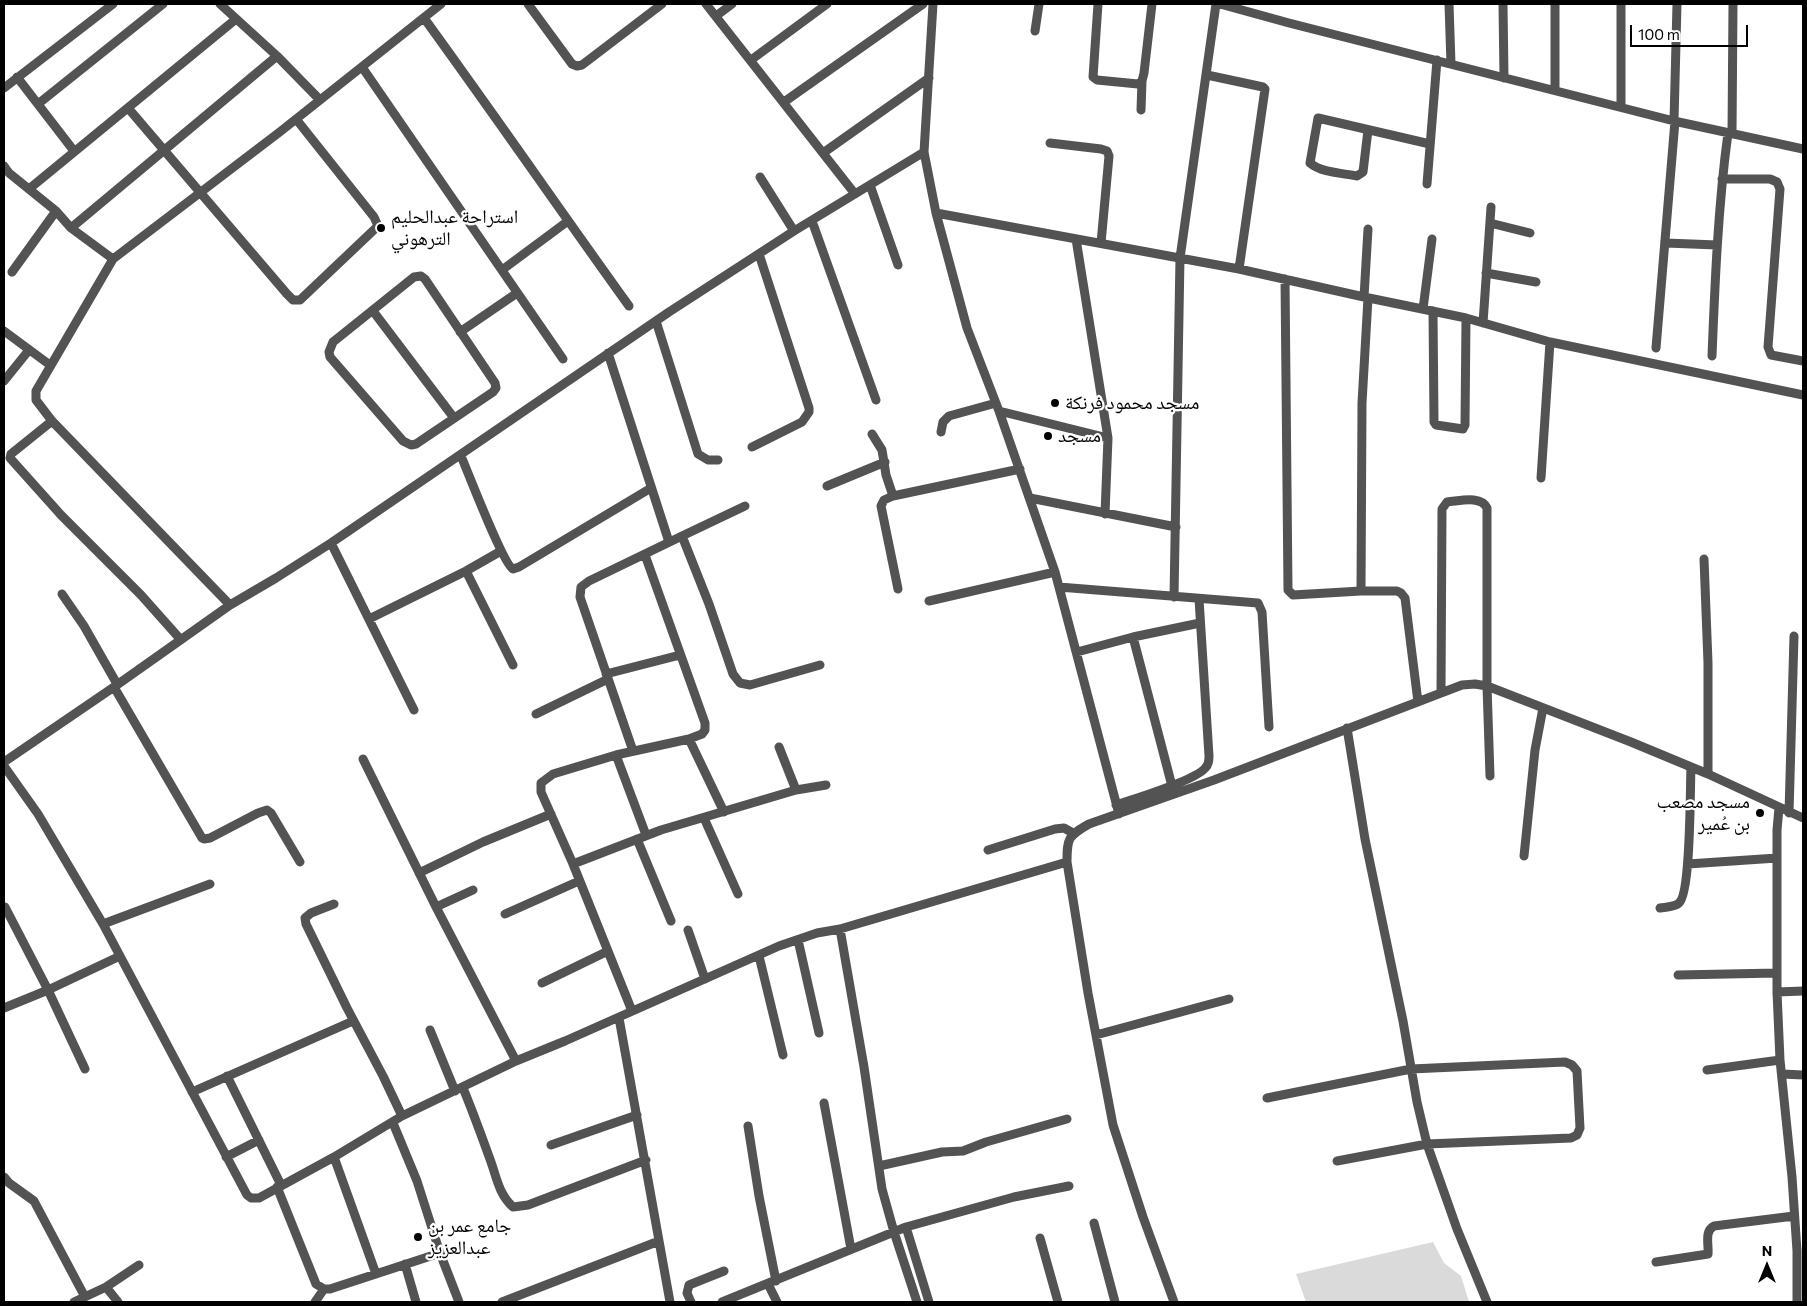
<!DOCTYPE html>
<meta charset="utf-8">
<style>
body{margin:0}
#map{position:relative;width:1807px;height:1306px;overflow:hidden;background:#fff;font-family:Commissioner,sans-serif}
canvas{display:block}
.frame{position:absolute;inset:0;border:5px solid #000;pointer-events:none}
.north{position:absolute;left:1742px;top:1241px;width:50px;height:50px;-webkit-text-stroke:4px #fff;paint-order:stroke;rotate:0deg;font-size:14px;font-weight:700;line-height:20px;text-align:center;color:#000}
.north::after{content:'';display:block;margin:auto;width:18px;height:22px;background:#000;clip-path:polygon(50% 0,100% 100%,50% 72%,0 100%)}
.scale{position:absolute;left:1630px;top:25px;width:118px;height:22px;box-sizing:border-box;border:2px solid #000;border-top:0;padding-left:6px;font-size:15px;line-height:18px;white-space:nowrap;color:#000;-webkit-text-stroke:4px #fff;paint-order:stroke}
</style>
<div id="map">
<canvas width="1807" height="1306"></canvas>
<div class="frame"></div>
<div class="north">N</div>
<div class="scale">100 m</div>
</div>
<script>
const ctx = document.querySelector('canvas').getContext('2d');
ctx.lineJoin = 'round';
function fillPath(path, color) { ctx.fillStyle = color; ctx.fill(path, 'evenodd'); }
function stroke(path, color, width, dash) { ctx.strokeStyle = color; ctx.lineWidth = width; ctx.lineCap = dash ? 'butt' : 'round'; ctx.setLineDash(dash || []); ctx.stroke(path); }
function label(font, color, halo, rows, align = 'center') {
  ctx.font = font + ' Commissioner,"Noto Naskh Arabic",sans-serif'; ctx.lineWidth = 4.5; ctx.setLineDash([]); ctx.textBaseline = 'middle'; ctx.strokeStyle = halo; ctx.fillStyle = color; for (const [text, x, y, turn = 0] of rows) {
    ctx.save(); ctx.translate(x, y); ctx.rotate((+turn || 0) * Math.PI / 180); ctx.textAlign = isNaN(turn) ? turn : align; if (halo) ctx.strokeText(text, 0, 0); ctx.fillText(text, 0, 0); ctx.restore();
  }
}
fillPath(new Path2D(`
 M1433,1242L1444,1263L1461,1276L1469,1302H1306L1296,1274Z`), '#dadada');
stroke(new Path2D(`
 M220,4L277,56L320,100
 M528,4L572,64L577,66L582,65L662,4
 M706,4L855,194
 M933,4L924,152L936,213L967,328L999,411L1055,572L1119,814
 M1098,4L1093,77L1097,80L1138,84L1142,81L1144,73L1152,4
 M1220,4L1289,23L1674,121L1803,149
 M1449,4L1451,64
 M1503,4L1504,78
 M716,16L732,4
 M424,18C493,113 560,210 629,306
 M1035,31L1039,4
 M751,60L827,4
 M362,67L563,359
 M1207,75L1263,87L1265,89L1239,269
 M17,77L74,151
 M4,88L113,4
 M1555,90V4
 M784,102L923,4
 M38,104L163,4
 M1621,107V4
 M128,108L287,294L293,300H300L378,226L374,217L296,119
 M1141,110L1142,81
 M1674,121L1677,4
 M1368,130L1363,172L1357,176C1342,173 1322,173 1310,163L1318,118L1430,144
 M1732,134L1733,4
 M1050,143L1101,149L1107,151L1109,156L1101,243
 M823,153L929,78
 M4,166L9,173L56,211L71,228L113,259
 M760,177L794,231
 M1722,179H1770L1777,182L1780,189L1768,347L1771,355L1803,361
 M1427,184L1437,60
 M870,185L898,265
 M29,189L236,19
 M936,213L1239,269L1364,297L1466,318L1550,342L1803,395
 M812,221L876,400
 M1490,223L1530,233
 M71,228L277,56
 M1076,239L1108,438L1105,514
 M1666,243L1717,245
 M502,270L568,221
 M12,272L56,211
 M1486,273L1536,282
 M421,276L425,279L495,383L496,388L493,392L416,444L411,445L403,441L330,357L329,352L333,342L414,277Z
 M1285,279L1288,590L1293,595L1361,591L1362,403L1368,298
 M1364,297L1368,229
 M1423,309L1432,239
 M373,311L454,418
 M1433,311L1434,422L1436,425L1463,429L1465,425L1466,318
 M656,321L698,454L708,460H718
 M1483,323L1491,207
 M4,331L50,365
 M460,332L517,293
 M1656,348L1675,121
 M608,353L669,542
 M1712,356C1715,281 1718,207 1728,133
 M4,381L29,350
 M999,411L1108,438
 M52,421L11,454L10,458L61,515L141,595L181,640
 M941,432L943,422L949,416L996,403
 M872,434L882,450L886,475L893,496
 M752,447L802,422L809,412V408L759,254
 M461,456C468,472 503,564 513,569L519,567L651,488
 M1541,478L1550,342
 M827,486L885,462
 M1030,498L1176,527
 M682,536L745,506
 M331,543L414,710
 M1704,559L1708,663V774
 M466,571L513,665
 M1059,587L1258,603L1262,612L1269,727
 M898,589L881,506L884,500L893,496L1020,469
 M1361,591H1397L1401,593L1405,598L1418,702
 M62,594L84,626L117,684
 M1174,597L1180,258L1216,4
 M929,601L1055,572
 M230,605L52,421L36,400V391L113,259L281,131L441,4
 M369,619L466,571L501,551
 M1133,637L1172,786
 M1077,652L1133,637L1200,623
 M606,674L680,655
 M114,687L202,838L204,839L210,838L258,813L267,810L271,813L300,862
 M1441,693L1442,509L1447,502C1460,501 1481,495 1487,508V686L1490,776
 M536,714L608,679
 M1347,728L1365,839L1403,1021L1417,1102L1427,1144L1457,1229L1487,1302
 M689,739L724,812
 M779,747L796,790
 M633,751L580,597L581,587L589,581L682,536L709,604L733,674L740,683L750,685L820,665
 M616,755L646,835
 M363,759L436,907L516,1061
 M4,762L114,687L230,605L276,578L331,543L669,312L794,231L924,152
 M4,766L38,814L103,924L247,1195L251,1198H259L334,1157L402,1116L516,1061L565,1041L779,946L817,933L840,929L1067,862
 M1116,805C1133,799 1198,780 1206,767C1208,765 1209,759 1209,756L1199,599
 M1779,808L1777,830V992L1780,1060L1792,1177L1797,1251V1302
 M1789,813L1794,636
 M704,818L738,894
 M637,839L671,921
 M988,850L1055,829L1064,828L1073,833
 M1524,856L1535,750L1543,708
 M573,864L661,830L796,790L826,785
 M1688,864L1777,858
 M419,873L483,842L551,814
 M334,904L311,913L305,918L306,924L347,1008L383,1076L402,1116
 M5,907L48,990L85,1069
 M436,907L473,890
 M1660,908C1666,907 1675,907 1679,903C1691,893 1690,788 1691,767
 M505,914L579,881
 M103,924L210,884
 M840,929L864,1067L882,1189L894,1232L917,1302
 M688,930L705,979
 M798,940L819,1033
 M759,956L783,1055
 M1678,975L1777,973
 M542,983L608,951
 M1777,992L1803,991
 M4,1008L48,990L120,956
 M632,1011L573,864L541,792V783L553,774L616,755L689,739L702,734L705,730V723L645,555
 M619,1018L670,1302
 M430,1030L455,1091
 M1096,1035L1229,999
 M1707,1070L1780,1060
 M1782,1074L1803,1075
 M227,1076L281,1185
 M463,1088C473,1112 482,1137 491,1162C497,1179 499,1194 513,1207L528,1205L646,1160
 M192,1092L353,1021
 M1267,1098L1411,1069L1565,1062L1572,1065L1577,1071L1580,1128L1577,1135L1571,1138L1427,1144L1337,1161
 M824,1103L851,1249
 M393,1123L417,1181L440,1253L459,1302
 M748,1126L759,1196L776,1281
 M551,1145L637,1115
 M226,1157L259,1140
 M334,1157L376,1274
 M879,1166L942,1152L963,1151L986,1142L1067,1119
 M4,1177L9,1183L34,1201L85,1297
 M277,1187L316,1284L324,1289H330L440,1253
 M1094,1223L1115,1302
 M906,1227L929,1302
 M1040,1238L1058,1302
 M1656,1262L1708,1254C1709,1245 1704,1231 1714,1226L1794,1216
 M405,1264L416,1302
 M768,1284L777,1302
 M106,1287L118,1302
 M74,1302L106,1287L139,1265
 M315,1302L324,1289
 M502,1302L659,1241
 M691,1302L687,1293L689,1285L724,1271
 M722,1302L906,1227L1014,1197L1069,1186
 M1174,1302L1143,1217L1113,1125L1088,993L1067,862C1067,838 1068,836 1089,824L1214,780L1441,693L1462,685L1475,684L1487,686L1631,742L1708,774L1803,818`), '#535353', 9);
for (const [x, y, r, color] of [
 [381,228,5,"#000"],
 [1055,403,5,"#000"],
 [1048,436,5,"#000"],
 [1760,813,5,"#000"],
 [418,1237,5,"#000"]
]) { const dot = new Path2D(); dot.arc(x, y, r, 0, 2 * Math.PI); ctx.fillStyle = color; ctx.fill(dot); stroke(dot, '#fff', 2); }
label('19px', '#000', '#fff', [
 ["استراحة عبدالحليم",391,217],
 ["الترهوني",391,239],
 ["مسجد محمود فرنكة",1065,403],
 ["مسجد",1058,436],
 ["مسجد مصعب",1750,802,"right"],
 ["بن عُمير",1750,824,"right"],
 ["جامع عمر بن",428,1226],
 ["عبدالعزيز",428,1248]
], 'left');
</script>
